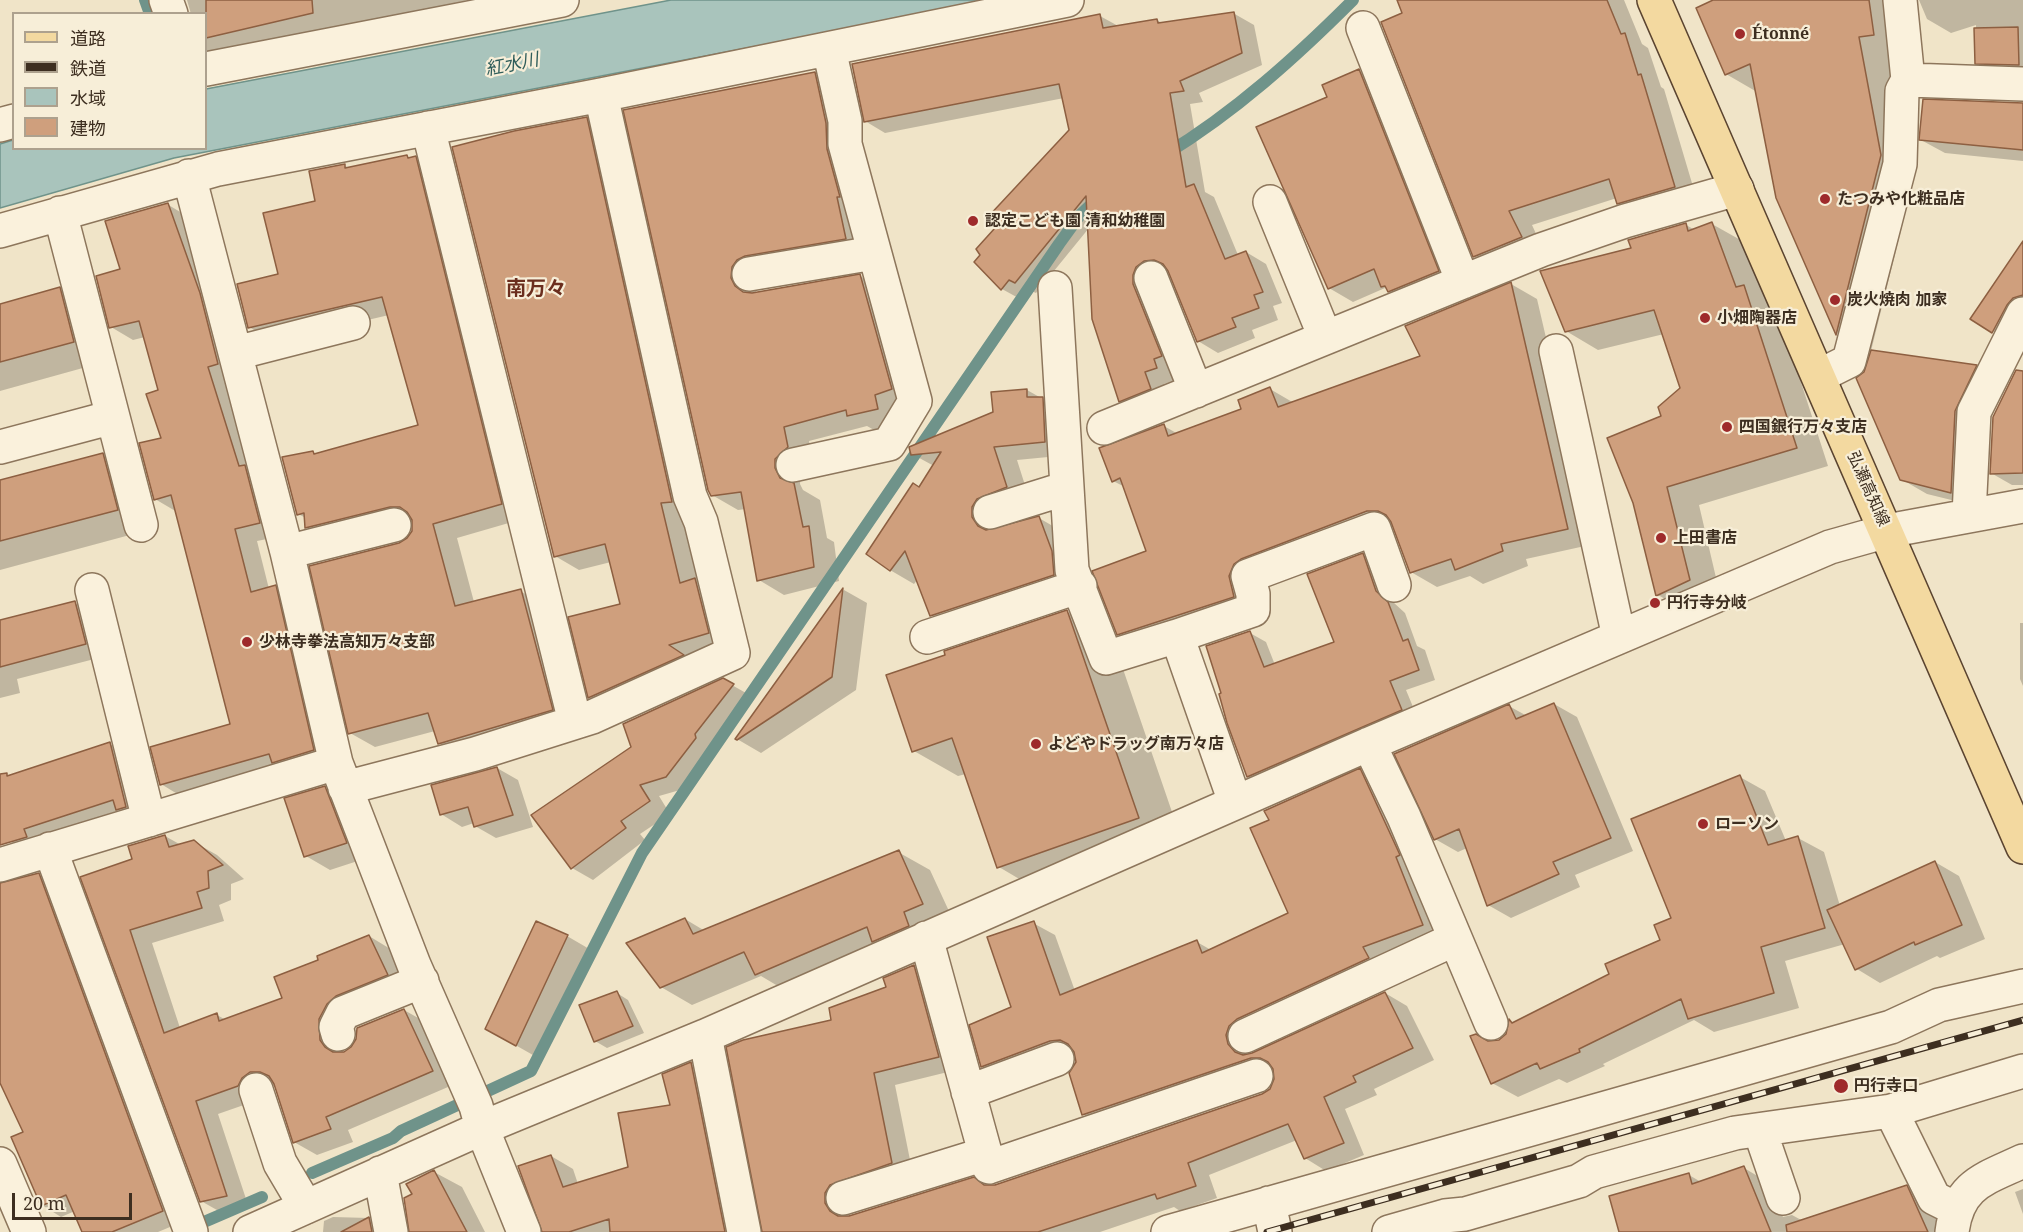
<!DOCTYPE html>
<meta charset="utf-8">
<style>
body{margin:0}
#map{position:relative;width:2023px;height:1232px;overflow:hidden;background:#f0e4c8;font-family:"Noto Serif","Noto Sans JP",serif}
canvas{display:block}
.legend{position:absolute;left:12px;top:12px;width:195px;height:138px;box-sizing:border-box;background:#f7eed8;border:2px solid #ada18e;margin:0;padding:8px 10px;list-style:none;font-size:18px;color:#3d2e20}
.legend li{display:flex;align-items:center;gap:12px;height:30px}
.legend b{width:30px;border:2px solid #ada18e}
.scale{position:absolute;left:12px;top:1193px;width:120px;height:27px;box-sizing:border-box;border:3px solid #3d2e20;border-top:0;padding-left:8px;font-size:18px;line-height:21px;white-space:nowrap;color:#3d2e20;-webkit-text-stroke:4px #f7eed8;paint-order:stroke}
</style>
<div id="map">
<canvas width="2023" height="1232"></canvas>
<ul class="legend">
<li><b style="height:8px;background:#f3d9a0"></b>道路</li>
<li><b style="height:8px;background:#3d2e20"></b>鉄道</li>
<li><b style="height:16px;background:#a9c4bc"></b>水域</li>
<li><b style="height:16px;background:#cf9f7d"></b>建物</li>
</ul>
<div class="scale">20 m</div>
</div>
<script>
const ctx = document.querySelector('canvas').getContext('2d');
ctx.lineJoin = 'round';
function fillPath(path, color) { ctx.fillStyle = color; ctx.fill(path, 'evenodd'); }
function stroke(path, color, width, dash) { ctx.strokeStyle = color; ctx.lineWidth = width; ctx.lineCap = dash ? 'butt' : 'round'; ctx.setLineDash(dash || []); ctx.stroke(path); }
function label(font, color, halo, rows, align = 'center') {
  ctx.font = font + ' "Noto Serif","Noto Sans JP",serif'; ctx.lineWidth = 4.5; ctx.setLineDash([]); ctx.textBaseline = 'middle'; ctx.strokeStyle = halo; ctx.fillStyle = color; for (const [text, x, y, turn = 0] of rows) {
    ctx.save(); ctx.translate(x, y); ctx.rotate((+turn || 0) * Math.PI / 180); ctx.textAlign = isNaN(turn) ? turn : align; if (halo) ctx.strokeText(text, 0, 0); ctx.fillText(text, 0, 0); ctx.restore();
  }
}
const water = new Path2D(`
 M671,0H997L174,158L0,208V144L13,140L14,148H206V89Z`);
fillPath(water, '#a9c4bc');
stroke(water, '#6f938a', 1.5);
fillPath(new Path2D(`
 M187,0H469L445,5L448,17L213,55L206,50V14H191Z
 M1413,0H1624L1642,44L1648,48L1661,87L1664,89L1697,200L1642,216L1618,203L1617,198L1532,225L1544,251L1498,270L1475,256L1404,14Z
 M1716,0H1900L1892,56L1915,174L1871,351L1976,366L2001,380L1980,425L1976,506L1927,494L1901,479L1865,373L1872,353L1838,334L1777,197L1757,92L1726,74Z
 M1919,0H2023V78L2001,77L1977,63L1976,25L1951,33L1927,19Z
 M1233,13L1254,25L1262,65L1199,93L1203,102L1190,104L1205,192L1214,197L1238,255L1246,252L1266,264L1282,303L1273,306L1278,320L1252,330L1255,338L1218,353L1198,341L1170,271L1164,272L1177,379L1164,384L1170,400L1141,412L1121,401L1089,228L1036,293L1029,290L1022,300L1002,289L997,228L1070,131L1064,98L885,133L865,121L1100,16L1120,27L1157,20L1163,24Z
 M1359,71L1383,85L1462,285L1413,305L1385,288L1353,302L1329,288Z
 M815,74L840,89L871,253L757,282L756,293L860,276L886,291L903,423L874,430L867,426L809,441L813,462L801,473L800,484L803,490L820,500L827,538L834,542L839,581L784,595L759,580L746,509L738,510L712,495L625,111Z
 M2023,104V161L1945,153L1921,140Z
 M586,118L610,132L732,647L613,711L590,697L622,605L611,562L579,570L555,556Z
 M407,157L415,158L440,172L526,518L457,538L474,602L520,591L545,605L577,724L464,758L439,743L435,731L375,747L350,733L400,544L409,539L413,531L414,521L331,541L306,527V518L298,514L313,453L317,455L420,426L389,315L274,342L249,327L317,202L344,165L350,169Z
 M167,204L190,218L282,536L257,541L269,589L275,587L298,600L336,763L184,798L161,784L232,725L177,512L155,499L163,439L160,392L145,337L133,340L111,327L122,270Z
 M1712,224L1744,242L1765,299L1776,305L1828,466L1699,505L1721,599L1690,613L1658,595L1662,417L1682,388L1664,334L1598,350L1566,331L1633,249L1686,225L1695,230Z
 M2023,279V326L2014,344L1973,319Z
 M1511,284L1537,299L1594,544L1526,559L1528,566L1483,584L1470,576L1437,587L1411,572L1394,526L1268,573L1254,592L1145,649L1118,634L1148,552L1125,487L1113,481L1164,426L1178,434L1243,410L1270,389L1294,403L1422,357Z
 M60,288L95,309L108,361L0,391V306Z
 M2023,373V485H2012L1991,473Z
 M1027,390L1066,412L1069,455L1017,460L1030,501L1001,512L996,529L1039,518L1063,532L1077,588L955,629L931,615L918,579L914,584L890,570L919,488L934,466L912,454L995,413L992,393Z
 M103,454L138,475L152,529L0,570V481Z
 M1363,555L1379,565L1393,602L1405,613L1417,646L1425,650L1435,680L1406,690L1418,719L1265,786L1248,776L1250,633L1266,642L1275,665L1336,643Z
 M844,590L867,603L856,690L761,753L737,739Z
 M75,603L96,614L106,656L17,679L20,693L0,698V622Z
 M1067,612L1112,637L1183,844L1043,893L999,867L966,774L958,776L914,751Z
 M2020,623H2023V686L2020,679Z
 M723,680L753,697L715,746L716,750L687,788L659,796L670,814L640,834L645,840L593,880L572,868L633,748Z
 M1554,704L1577,717L1633,851L1575,875L1580,887L1511,918L1488,905L1467,848L1458,852L1435,839L1509,706L1527,716Z
 M110,744L125,753L133,818L120,810L16,845L1,836L0,780Z
 M497,768L518,780L533,827L496,838L475,826L474,823L462,827L441,814Z
 M1360,770L1382,783L1444,937L1248,1047L1249,1055L1385,993L1407,1006L1434,1060L1374,1089L1377,1095L1345,1109L1364,1155L1326,1171L1305,1158L1297,1140L1209,1175L1217,1198L1180,1211L1174,1207L1100,1232H764L832,1021L888,988L914,966L935,979L960,1069L895,1085L913,1175L846,1206V1217L974,1179L987,1187L995,1186L1263,1095L1271,1090L1276,1079L1275,1070L1105,1127L1083,1114L1076,1053L1004,1079L982,1066L1013,1008L1033,923L1055,935L1075,991L1197,942L1211,950L1290,914L1271,821Z
 M1740,777L1765,791L1786,841L1798,838L1824,852L1840,906L1935,862L1959,876L1985,939L1940,958L1937,956L1880,983L1857,969L1845,944L1785,961L1799,1008L1714,1032L1694,1020L1603,1064L1605,1066L1567,1083L1559,1079L1518,1097L1492,1083L1499,1041L1508,1035L1510,1021L1513,1023L1611,974L1661,941Z
 M325,788L349,801L370,857L330,870L306,856Z
 M165,836L181,845L194,842L217,855L244,879L231,884V900L219,905L224,921L152,943L180,1028L217,1015L226,1020L284,999L320,961L369,936L392,950L410,988L341,1033L343,1054L404,1010L427,1023L455,1084L348,1130L353,1142L317,1155L294,1142L276,1085L264,1091L261,1099L218,1114L249,1208L224,1214L201,1201L82,878L134,859Z
 M898,852L930,870L954,922L788,992L761,976L692,1005L661,987L685,919L705,931Z
 M39,874L58,886L182,1222L158,1232H84L75,1211L61,1217L42,1205L25,1133L0,1079V884Z
 M567,936L591,950L540,1059L487,1029Z
 M617,993L628,1000L644,1033L607,1048L595,1041Z
 M691,1064L712,1076L744,1232H543L551,1156L573,1169L578,1184L629,1168L671,1106Z
 M1744,1168L1766,1181L1783,1217L1792,1215L1803,1221L1906,1186L1929,1200L1948,1232H1620L1689,1175L1701,1182Z
 M434,1172L462,1187L485,1232H410L414,1194Z
 M2023,1189V1214L2015,1192Z
 M333,1217L369,1218L392,1232H323L324,1221Z`), '#0003');
stroke(new Path2D(`
 M145,0L150,14
 M1166,154C1235,112 1296,57 1353,0
 M312,1173L393,1138L401,1131L531,1071L642,853L1059,244L1080,215L1098,198
 M204,1222L262,1197`), '#6f938a', 12);
const building = new Path2D(`
 M206,0H312L313,13L206,38Z
 M1397,0H1607L1621,34L1625,33L1638,75L1641,74L1675,187L1617,204L1609,179L1509,211L1522,237L1473,257L1381,22L1402,13Z
 M1713,0H1869L1874,35L1859,37L1881,155L1836,335L1776,198L1750,64L1725,75L1696,8Z
 M1234,12L1242,53L1180,81L1184,91L1170,93L1186,187L1194,184L1225,259L1246,251L1263,292L1254,295L1259,308L1232,318L1236,327L1197,342L1168,271L1163,264L1154,260L1144,261L1136,267L1133,275V284L1162,356L1154,359L1157,368L1145,372L1151,389L1119,402L1092,319L1086,196L1015,283L1009,280L1001,290L974,262L980,255L976,249L995,228L986,219L1069,130L1059,84L864,122L852,64L1100,14L1103,28L1157,19L1158,23Z
 M2018,27L2019,65L1975,64L1974,28Z
 M1359,69L1439,271L1388,292L1385,286L1381,287L1374,269L1328,289L1256,127L1327,97L1322,85Z
 M815,72L826,123L827,149L840,197H837L846,239L745,256L737,260L732,267L731,278L735,286L743,292L752,293L860,274L892,389L875,395L878,409L847,416L846,410L784,427L788,447L775,459V468L780,478L794,483L803,527L809,526L814,567L757,581L741,492L711,496L708,490L623,110Z
 M1923,99L2023,103V150L1919,140Z
 M587,117L672,502L661,503L680,583L695,578L709,633L669,645L684,655L588,698L568,617L620,604L605,544L554,557L452,147L514,131Z
 M407,155L408,158L416,156L502,504L433,524L455,606L521,589L553,710L438,744L428,713L348,734L309,566L399,543L407,538L412,531V520L407,512L400,507H390L305,528L304,513L297,515L282,457L313,451L314,454L418,425L382,297L248,328L237,284L278,274L263,213L315,201L309,171L345,164V168Z
 M168,203L200,293L218,364L208,367L239,466L245,465L260,523L235,529L251,592L276,585L314,750L272,763L269,754L160,785L150,747L230,724L171,495L154,500L139,443L161,438L146,394L158,390L139,321L109,328L96,276L120,269L105,221Z
 M1712,222L1736,287L1744,285L1797,448L1667,487L1690,580L1656,596L1633,503L1607,438L1661,416L1658,407L1680,388L1654,310L1565,332L1540,271L1631,248L1628,240L1686,223L1688,231Z
 M2023,241V295L2013,298L2007,305L1992,333L1970,319Z
 M1511,282L1568,529L1501,544L1503,551L1455,570L1451,559L1410,573L1391,522L1386,515L1378,511H1367L1241,559L1234,564L1229,576L1234,597L1117,635L1092,571L1146,551L1120,478L1112,482L1099,448L1164,424L1168,436L1241,409L1238,400L1270,387L1278,407L1420,356L1405,326Z
 M60,287L74,342L0,362V304Z
 M1871,350L1977,365L1955,411L1951,493L1900,480L1856,378L1864,372Z
 M2016,370L2023,371V473L1990,474L1993,417Z
 M1027,389V397H1043L1045,442L994,447L1007,487L977,499L972,507V517L978,526L986,530L1039,516L1052,551L1054,575L930,616L905,551L890,571L866,554L913,483L919,487L941,452L911,455L909,447L993,412L991,392Z
 M103,453L118,510L0,541V480Z
 M1363,553L1376,591L1388,602L1403,641L1408,639L1419,670L1390,681L1402,710L1247,777L1227,723L1219,694L1221,693L1206,646L1250,631L1264,667L1334,642L1307,574Z
 M843,588L832,677L737,740L735,739Z
 M75,601L86,644L0,667V620Z
 M1067,610L1139,818L997,868L952,738L912,752L886,675L945,655L944,651Z
 M723,678L734,684L695,734L696,738L666,777L640,785L650,801L621,821L626,828L571,869L531,815L631,747L623,724Z
 M1554,703L1611,838L1553,862L1559,874L1487,906L1459,829L1434,840L1394,754L1509,704L1516,719Z
 M110,742L126,807L116,810L113,800L24,829L27,837L0,845V774L7,773V776Z
 M497,767L513,815L474,827L468,807L440,815L431,785Z
 M1360,768L1400,855L1396,857L1423,925L1363,947L1369,958L1237,1019L1229,1026L1226,1035L1228,1044L1235,1052L1243,1055L1252,1053L1385,992L1413,1048L1353,1076L1356,1082L1324,1097L1344,1143L1304,1159L1288,1124L1188,1163L1196,1186L1157,1199L1155,1194L1038,1232H762L726,1047L743,1040L831,1020L829,1008L886,987L883,978L914,965L939,1057L874,1073L892,1163L830,1185L825,1193V1203L830,1211L838,1216H849L974,1177L984,1185H995L1262,1094L1270,1089L1274,1079L1273,1069L1268,1062L1260,1058H1251L1082,1115L1069,1073L1076,1062L1074,1052L1068,1044L1060,1040L1050,1041L981,1067L969,1025L1011,1007L987,937L1034,921L1060,995L1197,940L1202,953L1288,913L1250,828L1269,820L1264,811Z
 M1740,775L1768,845L1798,836L1825,928L1761,947L1774,993L1688,1019L1681,999L1579,1049L1580,1052L1540,1069L1537,1063L1491,1084L1470,1036L1476,1034L1488,1041L1499,1040L1506,1034L1509,1019L1512,1023L1609,974L1605,964L1660,940L1654,925L1671,918L1631,819Z
 M325,786L347,843L304,857L284,798Z
 M165,835L169,847L194,840L223,865L208,871L209,888L197,892L202,908L130,930L164,1033L217,1013L219,1021L282,998L274,977L318,960L317,956L369,935L388,975L336,996L327,1004L319,1019L320,1040L325,1047L333,1052H344L351,1047L356,1039L357,1028L404,1009L433,1071L326,1117L331,1129L293,1143L274,1084L269,1076L260,1072H250L242,1078L238,1086L196,1101L227,1196L200,1202L80,877L132,859L128,846Z
 M899,850L923,904L904,912L909,926L872,942L867,927L755,975L744,952L660,988L626,943L685,918L693,934Z
 M1935,861L1962,925L1915,945L1914,942L1855,970L1827,910Z
 M39,873L163,1211L112,1232H82L66,1195L41,1206L11,1137L23,1132L0,1083V883Z
 M536,921L568,935L516,1046L485,1029Z
 M617,991L633,1026L594,1042L579,1005Z
 M691,1062L725,1232H610L609,1219L569,1232H542L518,1166L551,1155L563,1187L628,1167L618,1113L670,1105L662,1074Z
 M1744,1166L1771,1232H1619L1609,1196L1689,1173L1692,1184Z
 M434,1170L467,1232H409L404,1198L412,1194L406,1184Z
 M1907,1185L1928,1232H1787L1786,1225Z
 M369,1217L372,1232H341Z`);
fillPath(building, '#cf9f7d');
stroke(building, '#8d5f41', 1.5);
const minor = new Path2D(`
 M166,0L171,14
 M1363,28L1463,282
 M206,69L562,0
 M1908,80L2023,84
 M0,125L14,121
 M428,128L575,722
 M189,176L287,552L336,763L414,965L476,1106L482,1128L524,1232
 M1270,202L1325,337
 M60,213L141,525
 M0,231L218,169L601,95L1067,0
 M749,274L874,253
 M1151,278L1196,391
 M1055,288L1072,570L1106,658L1177,636L1235,802
 M1556,351L1619,637
 M236,353L353,323
 M1819,376L1849,361L1900,164L1902,91L1908,80L1900,0
 M1104,428L1541,250L1625,221L1737,189
 M0,447L113,417
 M793,465L889,444L915,401L845,144V121L829,49
 M990,512L1067,488
 M1969,515L1974,412L2023,314
 M287,552L394,525
 M92,590L149,820
 M1177,636L1253,610V594L1248,576L1374,529L1394,585
 M927,637L1080,586
 M1369,744L1404,817L1491,1023
 M345,788L475,754L592,717L733,653L701,522L690,496L601,95
 M50,849L191,1232
 M0,865L336,763
 M926,938L989,1167L1256,1076
 M338,1034L336,1027L343,1013L422,981
 M705,1036L744,1232
 M1245,1036L1455,939
 M256,1090L280,1163L306,1207
 M968,1092L1057,1059
 M1891,1111L1934,1198L1956,1209
 M1760,1131L1783,1198
 M0,1164L29,1232
 M380,1173L391,1232
 M843,1198L985,1154
 M1269,1203L1275,1232
 M250,1232L482,1128L705,1036L1369,744L1830,547L1887,531L2023,506
 M1168,1232L1891,1027L1939,1005L2023,986
 M1389,1232L1445,1216L1465,1214L1579,1181L1594,1172L1735,1133L1891,1111L2023,1071
 M1952,1232C1958,1184 1985,1179 2023,1161`);
const major = new Path2D(`
 M1654,0L2023,847`);
stroke(minor, '#8d765c', 36);
stroke(major, '#5b4430', 36);
stroke(minor, '#faf1dc', 33);
stroke(major, '#f3d9a0', 33);
const rail = new Path2D(`
 M1267,1232L2023,1020`);
stroke(rail, '#3d2e20', 7);
stroke(rail, '#f7eed8', 4.5, [14]);
for (const [x, y, r, color] of [
 [1740,34,6,"#9e2a2b"],
 [1825,199,6,"#9e2a2b"],
 [973,221,6,"#9e2a2b"],
 [1835,300,6,"#9e2a2b"],
 [1705,318,6,"#9e2a2b"],
 [1727,427,6,"#9e2a2b"],
 [1661,538,6,"#9e2a2b"],
 [1655,603,6,"#9e2a2b"],
 [247,642,6,"#9e2a2b"],
 [1036,744,6,"#9e2a2b"],
 [1703,824,6,"#9e2a2b"],
 [1841,1086,8,"#9e2a2b"]
]) { const dot = new Path2D(); dot.arc(x, y, r, 0, 2 * Math.PI); ctx.fillStyle = color; ctx.fill(dot); stroke(dot, '#f7eed8', 2); }
label('bold 16px', '#3d2e20', '#f7eed8', [
 ["Étonné",1752,34],
 ["たつみや化粧品店",1837,199],
 ["認定こども園 清和幼稚園",985,221],
 ["炭火焼肉 加家",1847,300],
 ["小畑陶器店",1717,318],
 ["四国銀行万々支店",1739,427],
 ["上田書店",1673,538],
 ["円行寺分岐",1667,603],
 ["少林寺拳法高知万々支部",259,642],
 ["よどやドラッグ南万々店",1048,744],
 ["ローソン",1715,824],
 ["円行寺口",1854,1086]
], 'left');
label('16px', '#3d2e20', '#f7eed8', [
 ["弘瀬高知線",1868,489,66]
]);
label('italic 18px', '#2f5d5a', '#f7eed8', [
 ["紅水川",512,65,-11]
]);
label('bold 20px', '#6b2e1e', '#f7eed8', [
 ["南万々",536,289]
]);
</script>
